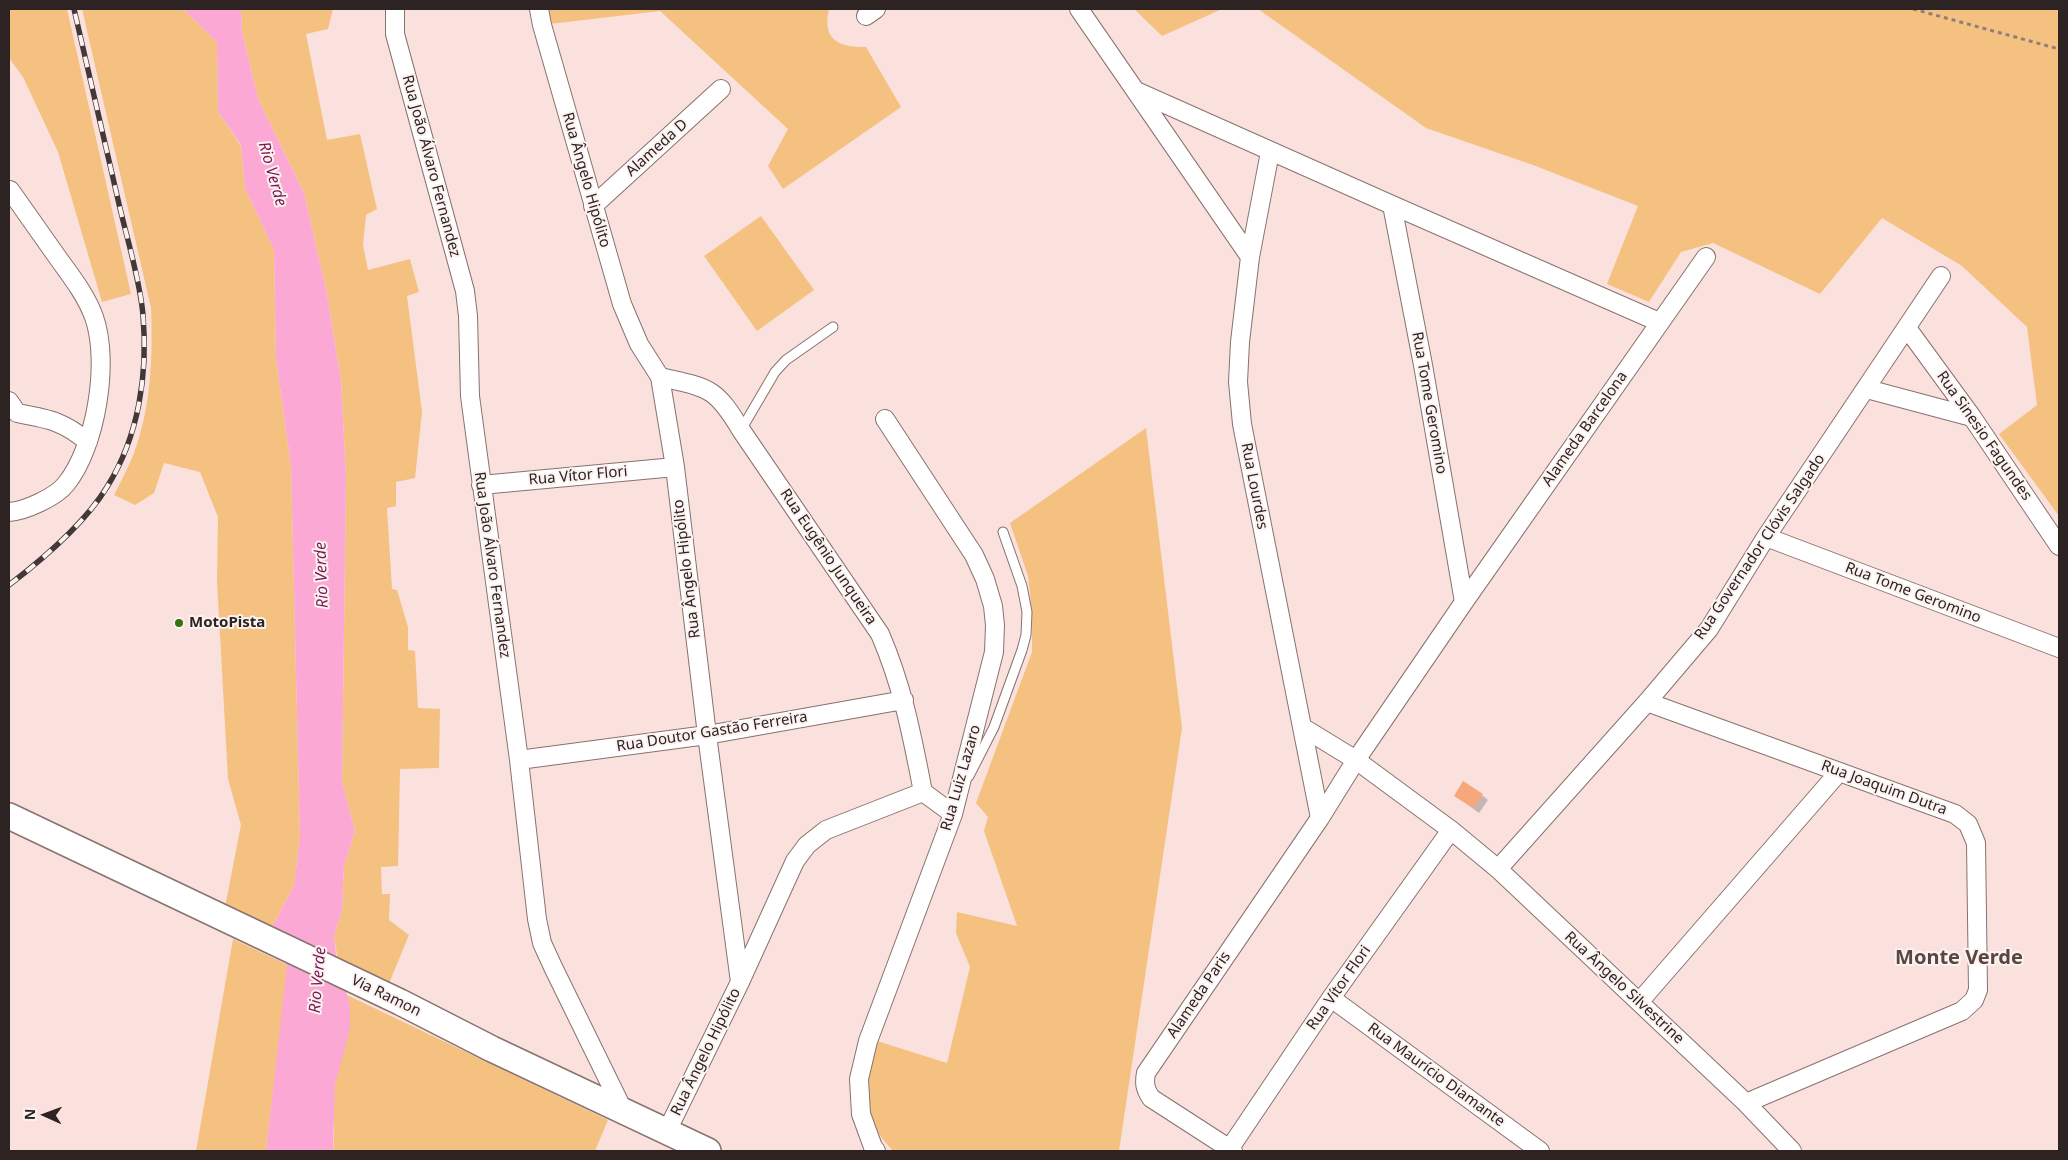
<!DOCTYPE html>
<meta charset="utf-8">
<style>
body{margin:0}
#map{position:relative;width:2068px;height:1160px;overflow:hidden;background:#fae1dd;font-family:"Noto Sans",sans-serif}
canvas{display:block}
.frame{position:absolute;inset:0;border:10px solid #2c2322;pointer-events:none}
.north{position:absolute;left:20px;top:1090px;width:50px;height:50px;-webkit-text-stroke:4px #fcf2f0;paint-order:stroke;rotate:272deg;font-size:14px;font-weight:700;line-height:20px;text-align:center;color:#2c2322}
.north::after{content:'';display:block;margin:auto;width:18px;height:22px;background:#2c2322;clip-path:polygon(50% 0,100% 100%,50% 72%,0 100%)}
</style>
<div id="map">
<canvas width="2068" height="1160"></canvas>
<div class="frame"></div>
<div class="north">N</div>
</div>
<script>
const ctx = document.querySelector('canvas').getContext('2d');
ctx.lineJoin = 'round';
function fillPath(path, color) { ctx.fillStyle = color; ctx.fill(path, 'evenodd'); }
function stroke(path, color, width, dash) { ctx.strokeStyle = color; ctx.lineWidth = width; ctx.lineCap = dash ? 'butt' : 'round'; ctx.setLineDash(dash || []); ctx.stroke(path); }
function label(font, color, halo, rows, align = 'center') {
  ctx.font = font + ' "Noto Sans",sans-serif'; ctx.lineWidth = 4; ctx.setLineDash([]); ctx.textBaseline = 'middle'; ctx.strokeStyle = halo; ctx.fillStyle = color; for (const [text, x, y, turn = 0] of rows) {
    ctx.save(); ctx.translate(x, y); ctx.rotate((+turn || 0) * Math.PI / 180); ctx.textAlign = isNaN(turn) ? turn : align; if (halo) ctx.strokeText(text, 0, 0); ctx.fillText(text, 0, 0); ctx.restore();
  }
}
fillPath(new Path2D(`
 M9,9H67L131,294L102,302L58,152L23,77L9,58Z
 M82,9H183L217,42L218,112L241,146L245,188L274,250L276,359L291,466L300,837L294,885L271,929L225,907L241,825L228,779L217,581L218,517L200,472L164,463L154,493L135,505L114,495C121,481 128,468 134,453C151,407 153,357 151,308Z
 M241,9H333L328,29L306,34L327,140L360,134L377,209L366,215L363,245L368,270L410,259L419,292L407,296L422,412L415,478L396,482V506L387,508L392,589L397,590L408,627V650L415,651L418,708L440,709L439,768L400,769L398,866L381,867L382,894H390L389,920L409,935L388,986L338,962L334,936L342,909L344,866L355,831L342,782L346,476L341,381L327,294L304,193L258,99L242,32Z
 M546,9H829C822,40 838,47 866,47L901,107L783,189L768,166L788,129L660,11L550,24Z
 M1134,9H1222L1162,36Z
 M1258,9H2059V516L1999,434L2037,405L2027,327L1962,266L1882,218L1820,294L1713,243L1681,252L1649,302L1607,284L1638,206L1533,165L1426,128Z
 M761,216L814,290L757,331L704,256Z
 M1146,428L1182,728L1119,1151H893C887,1144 880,1137 876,1129C862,1099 869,1071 877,1041L947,1063L970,967L956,933L957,912L1017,926L984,831L988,817L976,803L1032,652V613L1028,576L1010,523Z
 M233,939L288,965L266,1151H196Z
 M347,995L608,1120L595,1151H333C336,1130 332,1107 335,1086C339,1054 356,1028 347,995Z`), '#f5c180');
fillPath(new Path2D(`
 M183,9H241L242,32L258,99L304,193L327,294L341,381L346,476L342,782L355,831L344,866L342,909L334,936L336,954L350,1006V1029L335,1085L333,1151H266L287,965L271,929L294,885L300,837L291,466L276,359L274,250L245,188L241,145L218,112L217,42Z`), '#fba8d4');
fillPath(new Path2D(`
 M1482,795L1488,800L1479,813L1456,796Z`), '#0003');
fillPath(new Path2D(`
 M1463,781L1483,794L1473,808L1454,796Z`), '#f6a87a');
const service = new Path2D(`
 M741,430L775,372L786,360L833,327
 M969,776L994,727L1022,650L1026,635L1027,612L1022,586L1003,532`);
const minor = new Path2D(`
 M395,9V34L465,291L468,316L470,396L519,760L537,919L542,943L553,967L623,1110
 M539,9L542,25L622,304L639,344L660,377L675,467L707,735L740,982L667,1131
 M1079,9L1250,257
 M866,16L876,9
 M1136,91L1392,205L1659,322
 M1270,152L1250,257L1240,342L1238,382L1242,424L1320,818
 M1392,205L1423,365L1464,602
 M593,206L721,89
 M1907,328L1972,417L2059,546
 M660,377C708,388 715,386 741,430L880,634C903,687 912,736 923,792
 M1867,389L1972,417
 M9,401L17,413C49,419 63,421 88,442
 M481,485L675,467
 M9,512C25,511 56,497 66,484C96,447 110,362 94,317C86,295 71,276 58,258C42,235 26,213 10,190
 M1766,537L2059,648
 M1647,702L1955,814L1968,824L1976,843L1978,990L1974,1000L1962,1011L1746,1103
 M1302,727L1356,760L1451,830L1498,869L1746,1103L1792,1151
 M519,760L707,735L904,700
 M923,792L953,814
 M1498,869L1647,702L1709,629L1766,537L1941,276
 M740,982L795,861L807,845L826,830L923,792
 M1331,998L1540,1151
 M1640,1001L1839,772
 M1230,1148L1331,998L1451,830
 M876,1151L873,1147L861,1114L859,1079L868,1041L953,814L994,652L995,625L993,606L985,579L974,555L885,419
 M1233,1151L1151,1098C1145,1089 1144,1083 1146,1073L1320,818L1356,760L1464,602L1706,257`);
const secondary = new Path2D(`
 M9,816L400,1002L492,1049L708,1151`);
stroke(service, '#88726e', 11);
stroke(minor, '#88726e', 20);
stroke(secondary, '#88726e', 28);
stroke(new Path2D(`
 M1913,9L2059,49`), '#8f7e7c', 3, [4, 4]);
stroke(service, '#fff', 9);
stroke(minor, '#fff', 18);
stroke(secondary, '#fff', 25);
const rail = new Path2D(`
 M9,585C43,559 85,523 107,487C139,436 148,374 143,315C140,280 127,239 119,204C104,139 89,74 74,9`);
stroke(rail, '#433837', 5.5);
stroke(rail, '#fcf2f0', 4, [11]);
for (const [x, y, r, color] of [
 [179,623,5,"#36740c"]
]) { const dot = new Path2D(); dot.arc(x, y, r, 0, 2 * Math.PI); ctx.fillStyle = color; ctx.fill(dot); stroke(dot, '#fcf2f0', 2); }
label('15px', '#2c2322', '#fcf2f0', [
 ["Alameda D",657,148,-42],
 ["Rua João Álvaro Fernandez",431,166,75],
 ["Rua Ângelo Hipólito",586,180,74],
 ["Rua Tome Geromino",1429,403,80],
 ["Alameda Barcelona",1585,429,-55],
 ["Rua Sinesio Fagundes",1984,436,55],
 ["Rua Vítor Flori",578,476,-5],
 ["Rua Lourdes",1254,486,79],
 ["Rua Governador Clóvis Salgado",1760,547,-56],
 ["Rua Eugênio Junqueira",828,557,56],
 ["Rua João Álvaro Fernandez",492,565,82],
 ["Rua Ângelo Hipólito",687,569,-97],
 ["Rua Tome Geromino",1913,593,21],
 ["Rua Doutor Gastão Ferreira",712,732,-9],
 ["Rua Luiz Lazaro",961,778,-74],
 ["Rua Joaquim Dutra",1884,788,20],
 ["Rua Vítor Flori",1339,988,-55],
 ["Rua Ângelo Silvestrine",1624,988,43],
 ["Alameda Paris",1199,995,-56],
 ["Via Ramon",386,996,26],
 ["Rua Ângelo Hipólito",706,1052,-64],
 ["Rua Maurício Diamante",1436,1075,36]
]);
label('bold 15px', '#2c2322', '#fcf2f0', [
 ["MotoPista",189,623]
], 'left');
label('italic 16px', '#771954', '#fcf2f0', [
 ["Rio Verde",272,174,74],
 ["Rio Verde",322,575,-92],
 ["Rio Verde",318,980,-85]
]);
label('bold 20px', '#594541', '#fcf2f0', [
 ["Monte Verde",1959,958]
]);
</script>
